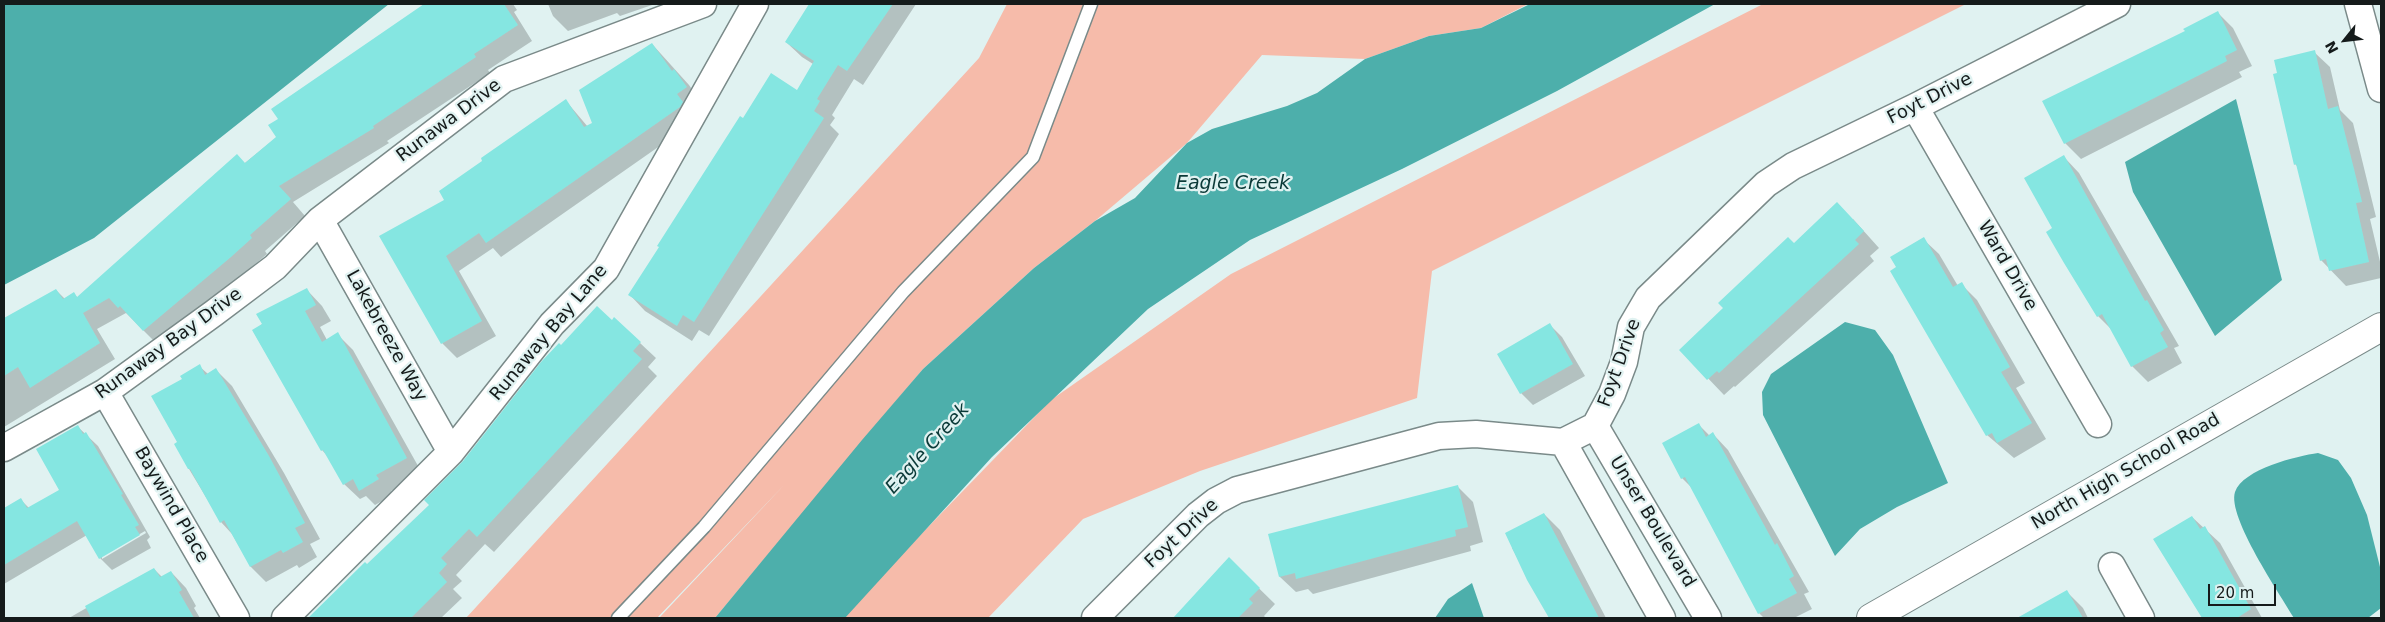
<!DOCTYPE html>
<style>
body{margin:0}
#map{position:relative;width:2385px;height:622px;overflow:hidden;background:#e0f2f1;font-family:"DejaVu Sans",sans-serif}
canvas{display:block}
.frame{position:absolute;inset:0;border:5px solid #151b1b;pointer-events:none}
.north{position:absolute;left:2320px;top:15px;width:50px;height:50px;-webkit-text-stroke:4px #e0f2f1;paint-order:stroke;rotate:241deg;font-size:14px;font-weight:700;line-height:20px;text-align:center;color:#151b1b}
.north::after{content:'';display:block;margin:auto;width:18px;height:22px;background:#151b1b;clip-path:polygon(50% 0,100% 100%,50% 72%,0 100%)}
.scale{position:absolute;left:2208px;top:584px;width:68px;height:22px;box-sizing:border-box;border:2px solid #151b1b;border-top:0;padding-left:6px;font-size:15px;line-height:18px;white-space:nowrap;color:#151b1b;-webkit-text-stroke:4px #e0f2f1;paint-order:stroke}
</style>
<div id="map">
<canvas width="2385" height="622"></canvas>
<div class="frame"></div>
<div class="north">N</div>
<div class="scale">20 m</div>
</div>
<script>
const ctx = document.querySelector('canvas').getContext('2d');
ctx.lineJoin = 'round';
function fillPath(path, color) { ctx.fillStyle = color; ctx.fill(path, 'evenodd'); }
function stroke(path, color, width, dash) { ctx.strokeStyle = color; ctx.lineWidth = width; ctx.lineCap = dash ? 'butt' : 'round'; ctx.setLineDash(dash || []); ctx.stroke(path); }
function label(font, color, halo, rows, align = 'center') {
  ctx.font = font + ' "DejaVu Sans",sans-serif'; ctx.lineWidth = 4.5; ctx.setLineDash([]); ctx.textBaseline = 'middle'; ctx.strokeStyle = halo; ctx.fillStyle = color; for (const [text, x, y, turn = 0] of rows) {
    ctx.save(); ctx.translate(x, y); ctx.rotate((+turn || 0) * Math.PI / 180); ctx.textAlign = isNaN(turn) ? turn : align; if (halo) ctx.strokeText(text, 0, 0); ctx.fillText(text, 0, 0); ctx.restore();
  }
}
fillPath(new Path2D(`
 M1007,4H1528L1481,28L1429,36L1365,59L1262,55L1187,143L1095,221L1034,268L923,369L715,618H659L786,483L657,618H466L979,58Z
 M1763,4H1966L1432,271L1417,398L1200,471L1083,519L988,618H840L1051,400L1231,274Z`), '#f6bbaa');
fillPath(new Path2D(`
 M4,4H389L94,238L4,285Z
 M1530,4H1715L1557,91L1402,169L1250,240L1148,309L992,457L845,618H715L862,440L923,369L1034,268L1095,221L1135,198L1187,143L1212,129L1287,106L1317,93L1365,59L1429,36L1481,28Z
 M2236,99L2282,280L2215,336L2133,192L2125,162Z
 M1845,322L1875,330L1893,355L1948,483L1897,507L1860,529L1835,556L1763,415L1762,392L1771,374Z
 M2318,453L2338,460L2351,478L2367,515L2381,571V608L2368,618H2294C2280,594 2227,517 2235,492C2243,469 2297,456 2318,453Z
 M1472,583L1484,618H1435L1448,599Z`), '#4dafab');
fillPath(new Path2D(`
 M428,4H513L517,10L514,12L532,41L488,70L490,73L387,141L389,143L293,202L305,216L265,251L267,254L246,272L159,346L126,313L97,329L115,359L4,427V320L56,290L65,299L74,294L78,298L277,137L279,119L273,109Z
 M548,4H655L620,16L617,13L568,31L553,16Z
 M810,4H916L863,85L854,79L832,115L835,118L830,125L839,134L709,336L699,330L692,341L645,311L630,295L743,120L797,92L813,64L802,57L786,42Z
 M2218,13L2233,28L2252,66L2239,72L2242,77L2081,159L2065,143L2186,31Z
 M652,44L689,85L701,102L694,122L501,257L493,248L459,271L496,336L457,358L442,343L381,237L446,200L566,101L588,127L594,124Z
 M2314,52L2330,67L2340,110L2353,123L2376,217L2370,219L2381,266V278L2346,286L2321,260L2299,168L2295,164Z
 M2064,157L2079,173L2179,346L2174,348L2182,363L2148,382L2132,366L2113,331L2098,316L2054,229Z
 M1853,219L1879,248L1870,256L1874,261L1735,387L1734,386L1724,395L1681,350L1794,245Z
 M1923,239L1939,254L1958,286L1961,284L1977,300L2025,383L2016,388L2046,439L2014,458L1987,435L1897,268Z
 M307,290L322,306L331,321L320,327L327,340L337,334L353,350L422,473L391,491L393,495L375,505L366,496L360,499L344,484L329,458L322,450L253,331Z
 M613,322L640,343L656,358L648,367L657,376L494,552L485,544L456,575L462,581L453,589L462,598L441,618H309L365,563L367,566L430,505L561,347Z
 M1550,325L1562,337L1585,376L1533,405L1521,393Z
 M199,366L208,374L216,370L232,386L284,473L320,539L310,544L317,557L299,568L297,565L266,582L251,567L232,534L221,522L189,469L179,442L183,380Z
 M1699,425L1710,436L1713,434L1728,450L1809,592L1804,594L1812,609L1794,618H1764L1759,613L1692,488L1682,478Z
 M78,427L98,446L150,537L147,540L151,548L112,570L100,558L87,535L4,584V510L21,500L29,508L60,490ZM145,531L146,533L102,559V556Z
 M1457,486L1473,502L1483,542L1470,546L1471,551L1313,594L1308,589L1296,592L1280,577L1269,535Z
 M1544,514L1560,530L1606,618H1550L1512,548Z
 M2192,517L2220,543L2262,618H2203L2155,539Z
 M1229,559L1275,604L1264,616L1266,618H1175Z
 M154,569L162,577L171,572L186,588L196,606L194,608L200,618H69Z
 M2067,592L2083,608L2088,618H2037L2033,611Z`), '#0003');
fillPath(new Path2D(`
 M424,4H504L518,25L474,54L476,57L373,126L374,128L279,186L291,199L250,235L252,238L231,257L143,331L120,306L118,308L109,298L83,313L100,343L30,388L18,367L4,376V318L56,289L63,299L74,292L77,297L237,154L245,163L276,137L268,125L278,119L271,109Z
 M809,4H893L847,71L838,65L817,99L820,101L814,111L824,118L694,322L683,315L677,326L628,295L659,247L657,246L740,116L743,118L771,73L797,90L814,61L785,42Z
 M2218,11L2237,50L2225,56L2227,61L2064,144L2042,101L2185,31L2183,29Z
 M652,43L672,71L674,69L687,87L677,94L683,102L680,107L486,243L479,233L446,256L482,321L441,344L379,236L444,200L439,191L482,161L481,158L566,99L584,127L592,123L579,90Z
 M2315,50L2328,109L2338,106L2354,169L2362,202L2356,203L2369,262L2329,271L2326,259L2320,261L2296,164L2294,165L2273,74L2277,73L2274,60Z
 M2064,155L2145,301L2147,300L2164,330L2160,333L2168,347L2131,367L2102,314L2097,317L2064,263L2046,232L2052,228L2024,178Z
 M1837,202L1864,231L1855,240L1859,244L1719,373L1717,371L1707,380L1679,350L1723,308L1718,303L1788,237L1794,243Z
 M1924,237L1953,287L1962,282L1979,312L2010,367L2001,372L2032,423L1997,443L1992,433L1986,436L1890,271L1896,267L1890,257Z
 M307,288L316,305L305,311L322,342L338,332L407,458L376,475L379,479L359,491L353,479L343,485L323,450L321,451L252,330L262,324L256,314Z
 M597,306L612,320L614,317L641,342L633,351L642,359L477,537L469,529L441,558L447,564L439,573L447,582L411,618H308L365,562L367,564L429,505L424,500L463,461L541,362L559,343L561,345Z
 M1550,323L1573,364L1520,394L1497,354Z
 M200,364L205,375L216,368L269,456L305,523L295,528L303,542L283,553L281,550L250,567L224,520L220,523L190,469H188L174,444L177,442L151,396L182,379L180,376Z
 M1699,423L1706,437L1713,432L1775,545L1777,543L1794,576L1789,579L1797,593L1758,614L1685,477L1681,479L1662,443Z
 M78,425L83,434L86,432L123,494L121,495L139,525L135,527L140,535L99,559L77,521L4,565V508L21,498L27,508L59,490L36,449Z
 M1458,485L1468,527L1455,530L1456,536L1296,579L1295,573L1279,577L1268,534Z
 M1544,513L1599,618H1549L1527,580L1505,533Z
 M2192,516L2200,529L2205,526L2251,609L2237,618H2202L2153,539Z
 M1229,557L1260,588L1249,599L1253,603L1238,618H1173Z
 M154,568L160,577L171,571L182,590L179,592L194,618H91L85,606Z
 M2067,590L2083,618H2017Z`), '#85e6e1');
const service = new Path2D(`
 M618,618L704,527L903,292L1033,157L1091,4`);
const minor = new Path2D(`
 M2358,4L2381,89
 M1915,107L2098,424
 M320,220L451,452
 M105,392L236,618
 M1595,426L1708,618
 M1563,442L1662,618
 M4,448L105,392L214,313L275,267L320,220L504,79L703,4
 M2112,566L2141,618
 M285,618L451,452L552,324L606,269L755,4
 M1095,618L1198,515L1216,501L1237,490L1439,436L1476,434L1563,442L1595,426L1612,394L1624,362L1631,327L1648,298L1766,184L1793,166L1915,107L2117,4`);
const tertiary = new Path2D(`
 M1871,618L2381,327`);
stroke(service, '#7a8a89', 15);
stroke(minor, '#7a8a89', 29);
stroke(tertiary, '#7a8a89', 30);
stroke(service, '#fff', 12);
stroke(minor, '#fff', 26);
stroke(tertiary, '#fff', 28);
label('18px', '#151b1b', '#e0f2f1', [
 ["Foyt Drive",1930,99,-27],
 ["Runawa Drive",449,121,-37],
 ["Ward Drive",2007,266,60],
 ["Runaway Bay Lane",549,333,-50],
 ["Lakebreeze Way",386,336,61],
 ["Runaway Bay Drive",169,344,-36],
 ["Foyt Drive",1620,363,-70],
 ["North High School Road",2126,472,-30],
 ["Baywind Place",171,505,60],
 ["Unser Boulevard",1652,522,59],
 ["Foyt Drive",1182,534,-43]
]);
label('italic 19px', '#0b3a38', '#e0f2f1', [
 ["Eagle Creek",1233,184],
 ["Eagle Creek",928,449,-48]
]);
</script>
